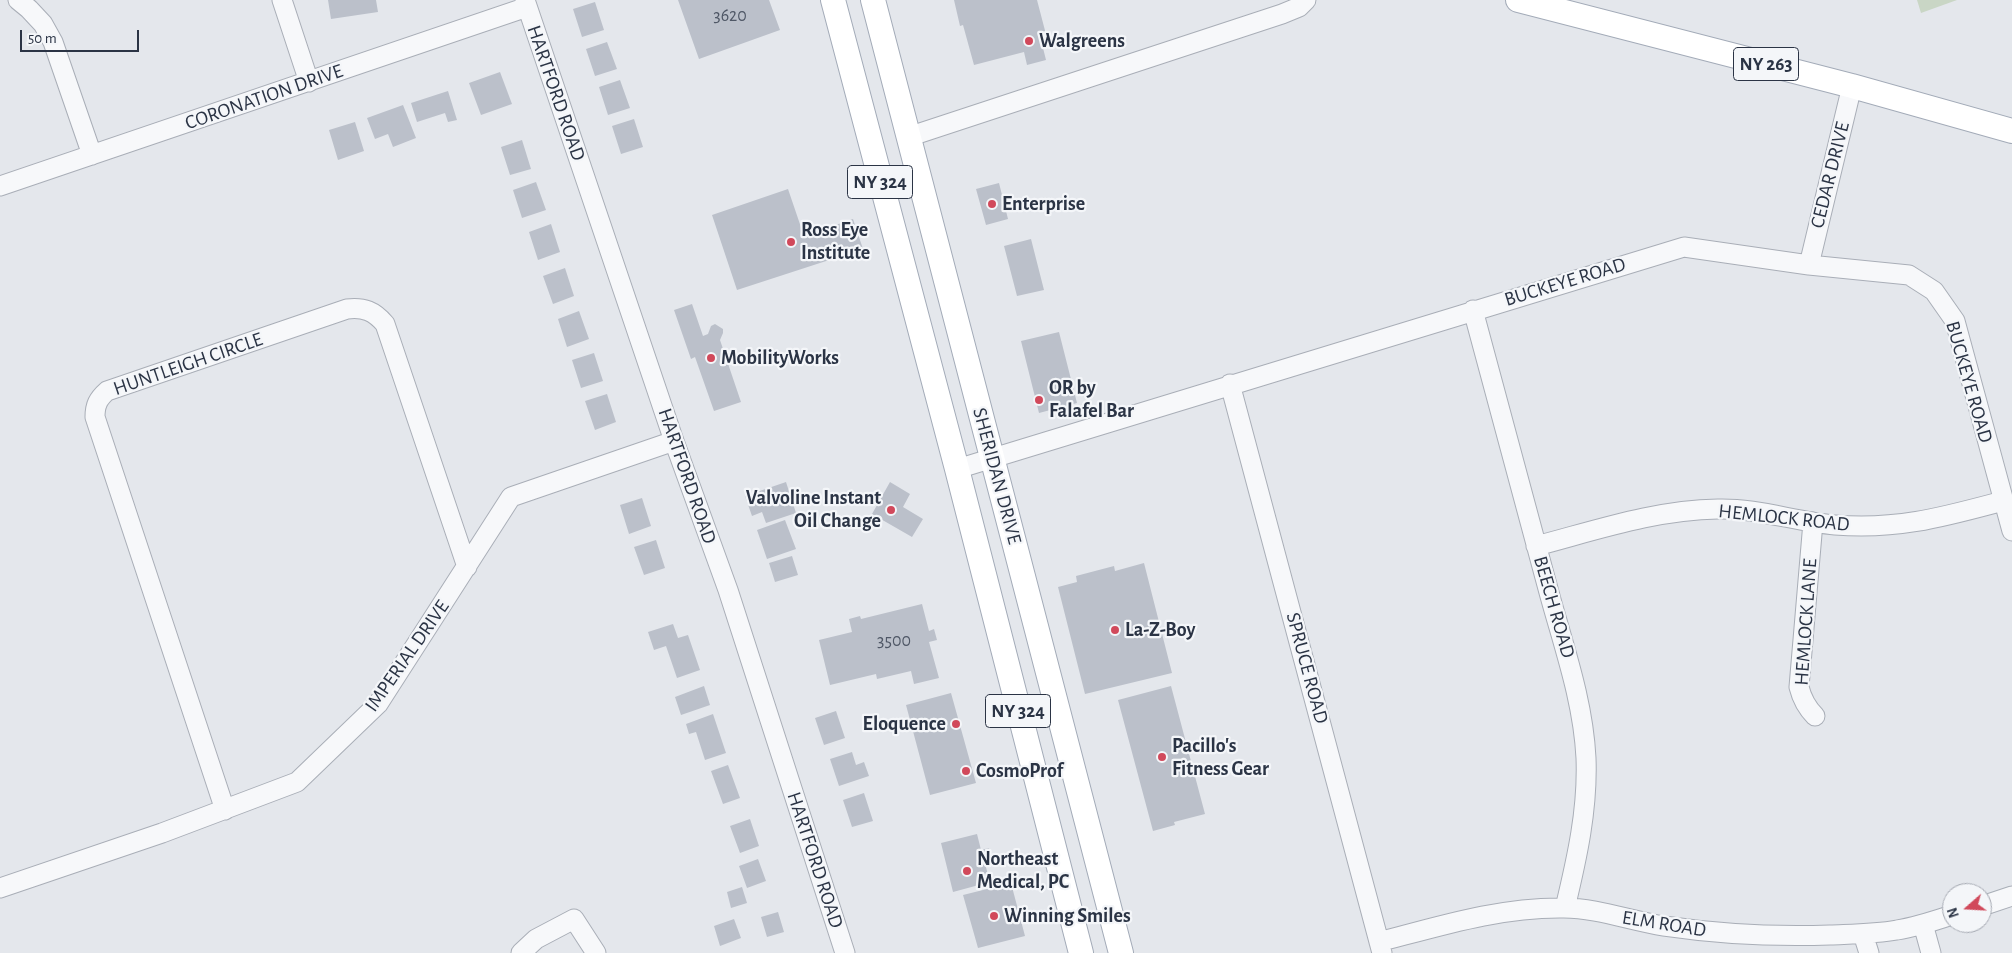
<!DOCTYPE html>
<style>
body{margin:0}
#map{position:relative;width:2012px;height:953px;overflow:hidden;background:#e4e7ec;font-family:"Alegreya Sans",sans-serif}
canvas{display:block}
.north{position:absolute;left:1942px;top:883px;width:50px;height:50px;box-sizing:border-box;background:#f4f6f9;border:1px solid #a4a8b1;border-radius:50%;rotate:251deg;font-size:14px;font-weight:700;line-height:20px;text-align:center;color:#2b3445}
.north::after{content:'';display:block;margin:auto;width:18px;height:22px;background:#d1495b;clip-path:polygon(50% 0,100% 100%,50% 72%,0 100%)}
.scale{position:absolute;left:20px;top:30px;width:119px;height:22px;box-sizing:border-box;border:2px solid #2b3445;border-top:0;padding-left:6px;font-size:15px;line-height:18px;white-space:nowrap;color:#2b3445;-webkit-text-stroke:4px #f4f6f9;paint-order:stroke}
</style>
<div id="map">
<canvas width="2012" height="953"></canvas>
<div class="north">N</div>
<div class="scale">50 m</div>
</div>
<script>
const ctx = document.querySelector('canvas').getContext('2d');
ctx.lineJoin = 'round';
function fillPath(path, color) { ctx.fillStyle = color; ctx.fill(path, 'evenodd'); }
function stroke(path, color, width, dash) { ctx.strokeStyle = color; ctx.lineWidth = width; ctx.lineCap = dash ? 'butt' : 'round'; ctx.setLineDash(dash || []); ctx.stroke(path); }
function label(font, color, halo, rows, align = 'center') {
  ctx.font = font + ' "Alegreya Sans",sans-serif'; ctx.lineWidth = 4.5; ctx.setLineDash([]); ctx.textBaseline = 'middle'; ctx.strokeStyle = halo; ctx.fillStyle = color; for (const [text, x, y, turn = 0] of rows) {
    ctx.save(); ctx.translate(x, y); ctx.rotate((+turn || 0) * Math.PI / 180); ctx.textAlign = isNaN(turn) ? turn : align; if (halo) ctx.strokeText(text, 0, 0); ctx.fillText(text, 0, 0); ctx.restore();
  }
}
fillPath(new Path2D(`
 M1917,0H1957L1921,13Z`), '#c9d6c5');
fillPath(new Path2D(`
 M328,0H376L378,12L331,19Z
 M678,0H769L780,30L699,59Z
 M954,0H1037L1048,42L1042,44L1046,60L1027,65L1024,52L974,65L963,25L960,26Z
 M595,2L604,30L582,37L573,9Z
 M607,42L617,69L595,76L586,49Z
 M500,72L512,104L481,115L469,83Z
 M620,80L630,108L608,115L599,87Z
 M448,91L457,120L448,122L445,113L417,122L411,103Z
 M403,105L416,138L393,147L388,134L375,139L367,118Z
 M634,119L643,147L621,154L612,126Z
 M355,122L364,151L338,160L329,130Z
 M522,140L531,169L510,175L501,147Z
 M536,182L546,210L522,218L513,190Z
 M999,183L1008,219L986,225L976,189Z
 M788,189L804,236L853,219L863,249L737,290L712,215Z
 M551,224L560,252L538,260L529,232Z
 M1031,239L1044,290L1017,296L1004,246Z
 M565,268L574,296L553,304L543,276Z
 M692,304L703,336L708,334L711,326L715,324L723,329V333L720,340L741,402L714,411L695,357L691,359L674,310Z
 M579,311L589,339L567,347L558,319Z
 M1059,332L1077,403L1039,413L1021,341Z
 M594,353L603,381L581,388L572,360Z
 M607,394L616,422L595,430L585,401Z
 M786,482L796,513L766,523L762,512L752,516L745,496Z
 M890,482L910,494L903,507L923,519L912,537L872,514Z
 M642,498L651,526L629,534L620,505Z
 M785,520L796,549L767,559L757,530Z
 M656,540L665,568L644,575L634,547Z
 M792,556L798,575L775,582L769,563Z
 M1144,563L1172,673L1085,694L1058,587L1077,582L1076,576L1114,566L1115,571Z
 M922,604L929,631L934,629L937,640L929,642L939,678L914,684L911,671L877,679L876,674L830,685L819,640L852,632L849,619L860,616L861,619Z
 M673,624L678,638L688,635L700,670L677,678L666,646L654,650L648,632Z
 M704,686L710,705L681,715L675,697Z
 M1171,686L1205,814L1174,822L1175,825L1153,831L1118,700Z
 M951,693L976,783L930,795L906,705Z
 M836,711L845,738L824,745L815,718Z
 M713,714L726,753L705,760L696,732L689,734L686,724Z
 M852,752L856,765L864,762L869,776L839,786L830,759Z
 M728,765L740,798L723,804L711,771Z
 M864,793L873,821L852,827L843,800Z
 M750,819L759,846L740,853L730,826Z
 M977,834L981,850L989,848L992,857L984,860L990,882L953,892L941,843Z
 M758,859L766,881L747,888L739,866Z
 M1011,883L1025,936L978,948L963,895Z
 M742,887L747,903L731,908L727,892Z
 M778,912L784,932L767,937L761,917Z
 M734,919L741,938L720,946L714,926Z`), '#bbc0ca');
const minor = new Path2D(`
 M18,0L29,9L43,24L53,42L92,155
 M282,0L309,82
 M525,0L674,441L728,590L845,953
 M908,137L1282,14L1299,7L1306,0
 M0,186L527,7
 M1809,265L1852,86
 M1473,310C1498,402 1522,493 1547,585C1562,642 1583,698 1586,758C1588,809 1577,858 1565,908
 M1230,384L1382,953
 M957,469L1684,247L1809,265L1909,275L1934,291L1955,321L2012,531
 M1813,522L1799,687C1802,699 1806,707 1815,716
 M1536,546C1597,530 1655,510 1718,509C1758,508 1796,522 1835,525C1898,530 1943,517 2003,501
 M225,810L95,417C95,405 98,399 107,391L347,309C364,307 374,311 385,324L467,567
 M0,888L162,833L297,782L378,704L511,497L674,441
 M1982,906L2012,896
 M1923,924L1931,953
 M1863,934L1869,953
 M1379,942C1440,926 1500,907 1564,908C1597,908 1631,921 1664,926C1719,934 1774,937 1830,935C1852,934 1875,934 1897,930C1916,927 1934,921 1952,915
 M521,953L536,939L574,919L596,953`);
const major = new Path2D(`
 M833,0L957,469L1081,953
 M873,0L1121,953
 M1518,0L1852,86L2012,131`);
stroke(minor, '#a9aeb7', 21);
stroke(major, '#a3abb8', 26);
stroke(minor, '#f7f8fa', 19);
stroke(major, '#fff', 24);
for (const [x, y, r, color] of [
 [1029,41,5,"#d1495b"],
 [992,204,5,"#d1495b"],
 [791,242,5,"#d1495b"],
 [711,358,5,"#d1495b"],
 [1039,400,5,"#d1495b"],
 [891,510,5,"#d1495b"],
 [1115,630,5,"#d1495b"],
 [956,724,5,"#d1495b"],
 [1162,757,5,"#d1495b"],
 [966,771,5,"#d1495b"],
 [967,871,5,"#d1495b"],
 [994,916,5,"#d1495b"]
]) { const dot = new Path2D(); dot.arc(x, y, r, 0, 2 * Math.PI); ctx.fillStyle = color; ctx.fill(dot); stroke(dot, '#f4f6f9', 2); }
label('18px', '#4f5766', null, [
 ["3620",730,16],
 ["3500",894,641]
]);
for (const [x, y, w] of [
 [1766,64,65],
 [880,182,65],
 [1018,711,65]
]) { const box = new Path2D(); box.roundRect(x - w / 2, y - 16.5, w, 33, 4); ctx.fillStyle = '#f4f6f9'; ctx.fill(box); stroke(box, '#2b3445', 1); }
label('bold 19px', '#2b3445', null, [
 ["NY 263",1766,64],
 ["NY 324",880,182],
 ["NY 324",1018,711]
]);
label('bold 20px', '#2b3445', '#f4f6f9', [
 ["Walgreens",1039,41],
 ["Enterprise",1002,204],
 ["Ross Eye",801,230],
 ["Institute",801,253],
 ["MobilityWorks",721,358],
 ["OR by",1049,388],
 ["Falafel Bar",1049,411],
 ["Valvoline Instant",881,498,"right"],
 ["Oil Change",881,521,"right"],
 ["La-Z-Boy",1125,630],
 ["Eloquence",946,724,"right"],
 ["Pacillo's",1172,746],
 ["Fitness Gear",1172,769],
 ["CosmoProf",976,771],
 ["Northeast",977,859],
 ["Medical, PC",977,882],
 ["Winning Smiles",1004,916]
], 'left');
label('20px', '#2b3445', '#f4f6f9', [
 ["HARTFORD ROAD",556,93,71],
 ["CORONATION DRIVE",264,97,-19],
 ["CEDAR DRIVE",1830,175,-76],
 ["BUCKEYE ROAD",1565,282,-17],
 ["HUNTLEIGH CIRCLE",188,364,-19],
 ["BUCKEYE ROAD",1969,382,74],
 ["HARTFORD ROAD",687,476,71],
 ["SHERIDAN DRIVE",997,476,75],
 ["HEMLOCK ROAD",1784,518,6],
 ["BEECH ROAD",1554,607,74],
 ["HEMLOCK LANE",1806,622,-86],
 ["IMPERIAL DRIVE",407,656,-55],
 ["SPRUCE ROAD",1307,668,75],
 ["HARTFORD ROAD",815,860,72],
 ["ELM ROAD",1664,924,9]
]);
</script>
